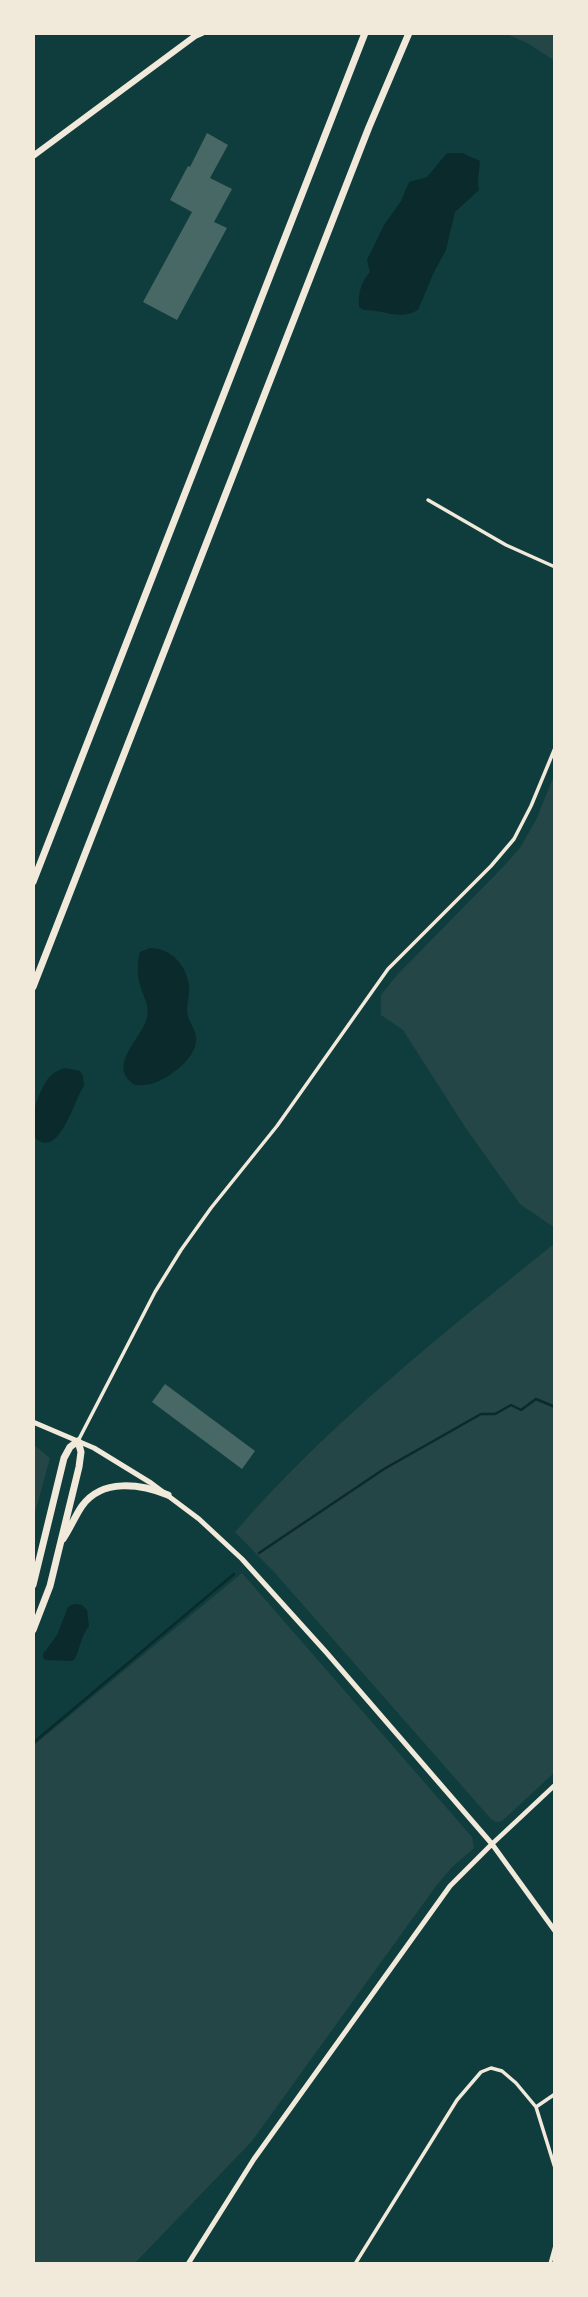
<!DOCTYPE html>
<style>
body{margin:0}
#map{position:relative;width:588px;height:2297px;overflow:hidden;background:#0f3d3e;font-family:"DejaVu Sans",sans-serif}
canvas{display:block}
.frame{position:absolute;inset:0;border:35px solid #f1e9da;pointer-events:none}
</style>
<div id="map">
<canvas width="588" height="2297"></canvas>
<div class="frame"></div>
</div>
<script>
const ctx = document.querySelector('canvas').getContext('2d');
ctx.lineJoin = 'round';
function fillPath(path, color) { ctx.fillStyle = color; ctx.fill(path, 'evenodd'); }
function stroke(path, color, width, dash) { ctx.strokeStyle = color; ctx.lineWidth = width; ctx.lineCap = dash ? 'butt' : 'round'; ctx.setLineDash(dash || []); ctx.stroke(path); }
fillPath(new Path2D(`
 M505,33H555V61L529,44Z
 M555,773V1228L520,1204L465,1127L403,1030L381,1015V995L397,975L503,867L520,848L536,820Z
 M555,1243V1772L502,1821L496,1822L491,1819L275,1573L235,1532C329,1423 444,1333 555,1243Z
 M33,1444L50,1458L33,1520Z
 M242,1573L472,1837L474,1848L452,1867L436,1886L252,2141L134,2264H33V1746Z`), '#244646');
fillPath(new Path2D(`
 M447,153H462L480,161L478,180L479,190L455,212L446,250L434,272L418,310C399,321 382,309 364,310L359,307C358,293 361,282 370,272L367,260L384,225L401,201L409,182L427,177Z
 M150,948C171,948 186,965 189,985C190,994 187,1003 187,1012C188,1023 198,1031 196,1042C195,1059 167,1080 151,1084C146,1085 140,1085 135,1085C105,1066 143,1038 147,1017C150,1004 143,997 140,985C137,976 137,961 140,952Z
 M65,1068L80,1071L83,1076L84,1086C75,1097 62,1153 39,1141C23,1132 39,1091 47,1080C51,1074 58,1070 65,1068Z
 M74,1604L82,1605L87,1610L89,1626C80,1637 81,1648 74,1660L71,1661L46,1660L43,1658V1654L57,1635L68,1607Z`), '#0a2a2b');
stroke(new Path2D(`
 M259,1553L384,1469L481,1414H495L511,1405L521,1410L536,1399L555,1407
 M33,1743L234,1574`), '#0a2a2b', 2.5);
fillPath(new Path2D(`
 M207,133L228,145L210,178L232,189L214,222L227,228L177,320L143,302L192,212L170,200L188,166L190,167Z
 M165,1384L255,1451L242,1469L152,1402Z`), '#486865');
stroke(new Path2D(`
 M428,500L506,545L555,567
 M78,1441L155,1292L181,1250L211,1208L277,1126L388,969L491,866L514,839L531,806L555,748
 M536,2107L555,2094
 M355,2264L457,2100L481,2072L491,2068L502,2071L516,2083L536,2107L555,2168
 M550,2264L555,2246`), '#f1e9da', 3.5);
stroke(new Path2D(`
 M492,1844L555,1785`), '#f1e9da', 4.5);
stroke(new Path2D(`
 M33,1422L94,1448L151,1483L199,1519L242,1559L326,1652L492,1844L555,1931
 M188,2264L254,2159L450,1886L492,1844`), '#f1e9da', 5);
stroke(new Path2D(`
 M33,156L195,36L202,33`), '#f1e9da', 6);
stroke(new Path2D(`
 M33,882L365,33
 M33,987L369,127L409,33
 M63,1539C70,1529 75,1516 82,1506C102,1478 141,1484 168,1495
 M33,1585L64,1458L70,1447L78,1441L81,1452L79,1467L50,1586L33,1630`), '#f1e9da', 7);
</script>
